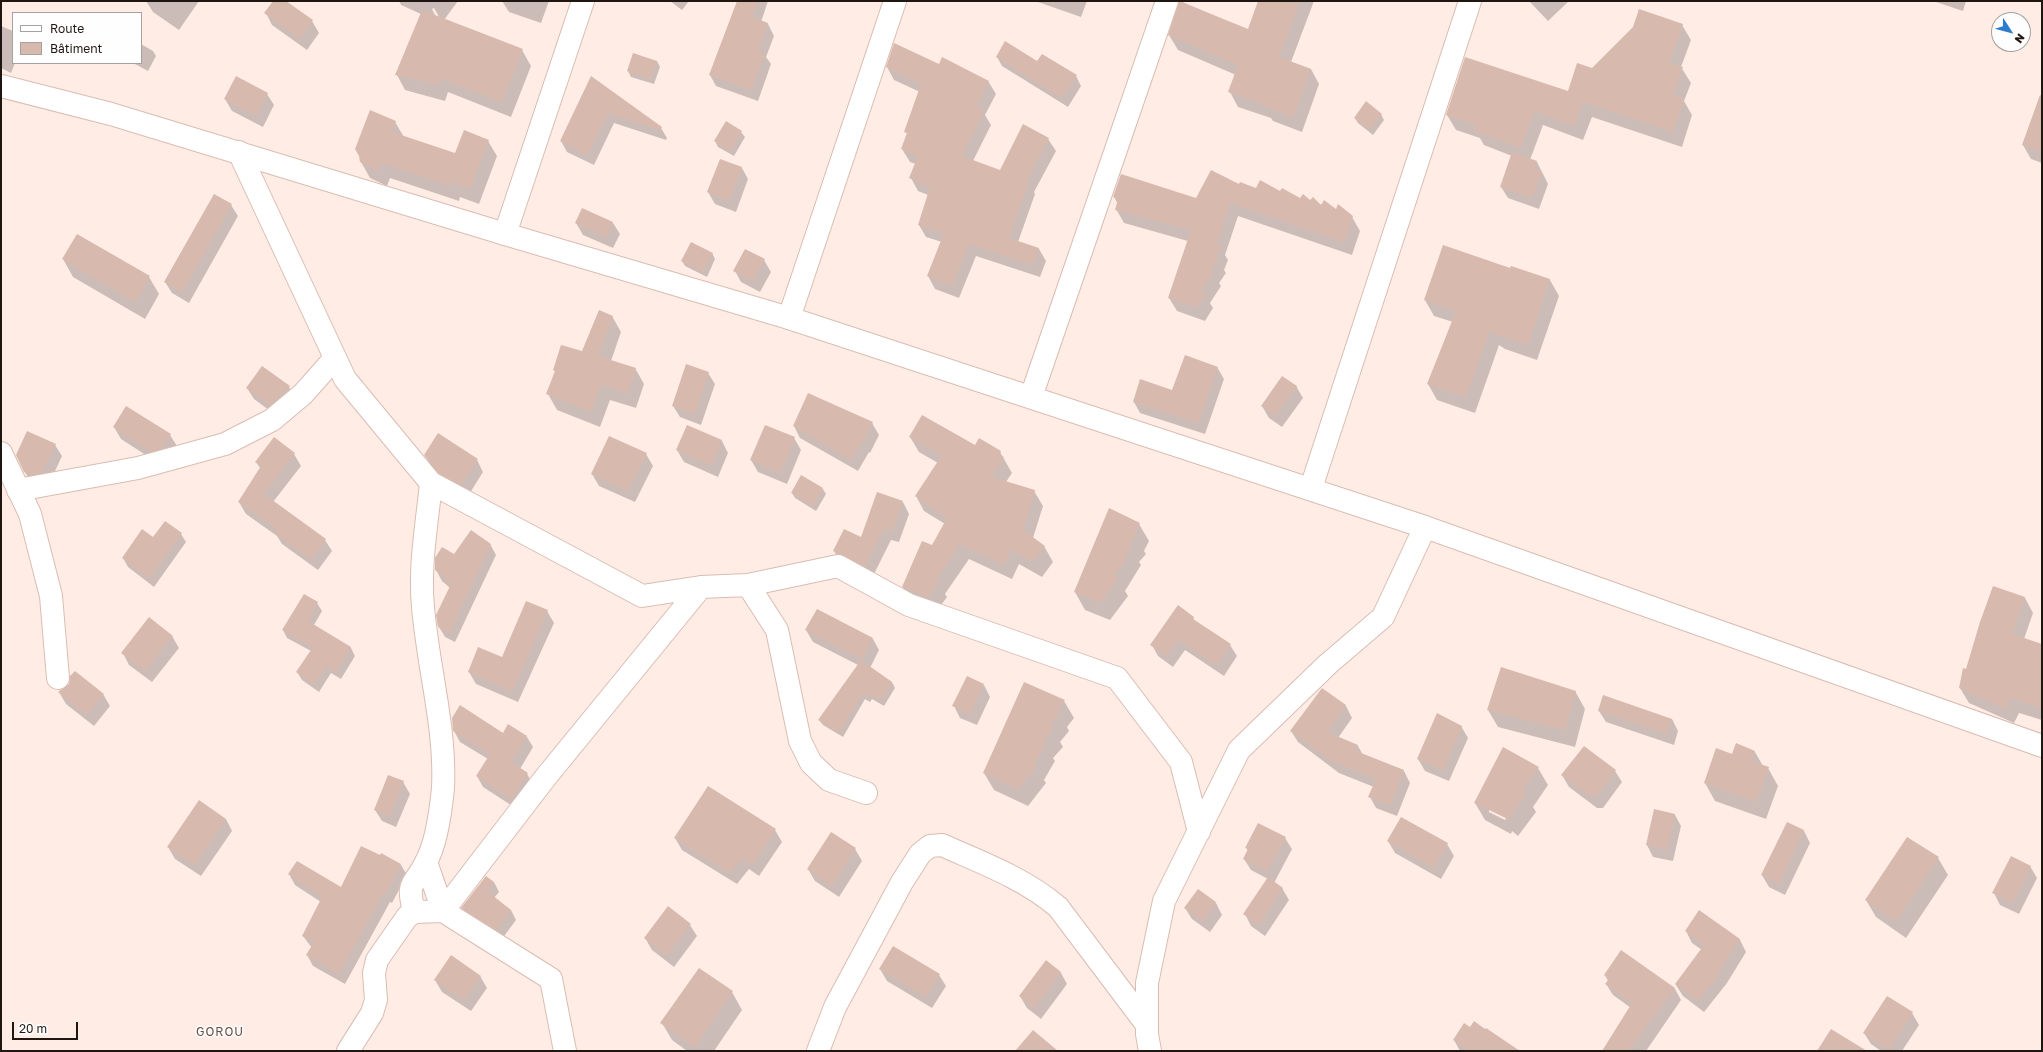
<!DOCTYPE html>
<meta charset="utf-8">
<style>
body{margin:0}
#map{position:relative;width:2043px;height:1052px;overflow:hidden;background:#ffece5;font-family:"Golos Text",sans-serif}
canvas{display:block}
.frame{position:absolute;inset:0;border:2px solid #1f1511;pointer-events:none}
.legend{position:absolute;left:12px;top:12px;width:130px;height:52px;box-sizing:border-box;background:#fefefe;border:1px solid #a5a19f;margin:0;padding:5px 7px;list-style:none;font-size:12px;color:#1f1511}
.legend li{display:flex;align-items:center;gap:8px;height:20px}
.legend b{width:20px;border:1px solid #a5a19f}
.north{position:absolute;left:1991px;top:12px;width:40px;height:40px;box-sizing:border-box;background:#fefefe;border:1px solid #a5a19f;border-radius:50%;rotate:126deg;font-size:11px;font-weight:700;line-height:16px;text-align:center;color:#1f1511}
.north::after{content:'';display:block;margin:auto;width:14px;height:18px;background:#2e7dcc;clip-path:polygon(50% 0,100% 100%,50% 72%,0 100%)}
.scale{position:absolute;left:12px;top:1022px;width:66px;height:18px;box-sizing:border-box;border:2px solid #1f1511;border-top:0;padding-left:5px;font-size:12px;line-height:14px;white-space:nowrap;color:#1f1511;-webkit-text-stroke:3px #fefefe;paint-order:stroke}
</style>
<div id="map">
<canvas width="2043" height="1052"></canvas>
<div class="frame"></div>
<ul class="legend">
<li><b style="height:5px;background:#fff"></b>Route</li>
<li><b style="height:11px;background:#d7b9ae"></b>Bâtiment</li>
</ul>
<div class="north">N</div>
<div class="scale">20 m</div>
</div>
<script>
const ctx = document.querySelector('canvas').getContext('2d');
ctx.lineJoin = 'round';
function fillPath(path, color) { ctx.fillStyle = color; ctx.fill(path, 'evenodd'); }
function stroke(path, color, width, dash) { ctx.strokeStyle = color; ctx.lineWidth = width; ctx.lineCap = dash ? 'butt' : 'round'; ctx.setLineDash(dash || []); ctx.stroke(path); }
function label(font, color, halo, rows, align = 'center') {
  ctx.font = font + ' "Golos Text",sans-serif'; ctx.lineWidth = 3; ctx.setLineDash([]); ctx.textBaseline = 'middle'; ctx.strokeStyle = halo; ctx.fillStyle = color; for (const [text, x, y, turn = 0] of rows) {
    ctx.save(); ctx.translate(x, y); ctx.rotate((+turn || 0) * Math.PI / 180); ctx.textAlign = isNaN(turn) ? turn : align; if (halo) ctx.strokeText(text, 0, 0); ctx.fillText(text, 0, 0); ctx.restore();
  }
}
fillPath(new Path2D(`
 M146,1H199L179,30L153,12Z
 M275,1H284L312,21L319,33L307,50L272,25L266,13Z
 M399,1H458L444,20L522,50L531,66L511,117L448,92L445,101L405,90L397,75L421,14L401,5ZM434,8L439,17H436L432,9Z
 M502,1H549L541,23L509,12Z
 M670,1H689L682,10Z
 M738,1H768L761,22L768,24L774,36L766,57L771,64L758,101L716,86L710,75Z
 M1035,1H1087L1081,17Z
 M1180,1L1248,30L1259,1H1314L1291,62L1311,69L1319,84L1302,132L1273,121L1271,118L1238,107L1230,92L1236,75L1178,50L1169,35Z
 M1529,1H1569L1548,21Z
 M1933,1H1966L1963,11Z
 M1682,25L1691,40L1681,67L1691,83L1684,101L1692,115L1682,147L1592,117L1583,140L1543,125L1530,160L1537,162L1548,184L1539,209L1508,198L1501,187L1512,156L1484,145L1480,138L1456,130L1447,115L1568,92L1592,70Z
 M1,26L13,31V63H15L11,73L1,68Z
 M141,44L153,51L156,56L148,71L133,63H141Z
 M997,57L1037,63L1076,76L1081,86L1068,107L1002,66Z
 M657,61L660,67L654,84L631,77L628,71Z
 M939,66L988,81L996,94L985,115L991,125L973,161L1000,171L1048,139L1056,151L1034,192L1035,194L1018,242L1039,249L1046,261L1040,277L976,256L959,298L935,289L928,276L942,242L926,237L919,225L928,195L918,191L911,178L916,164L910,162L902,149L908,135L906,132L920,92L894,80L887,67Z
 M592,77L661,128L667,138L666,140L614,123L594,165L567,152L561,141Z
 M267,94L274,105L263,127L232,111L225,99Z
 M2042,102V163L2031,159L2023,145Z
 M1381,114L1384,120L1373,135L1358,123L1355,118Z
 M395,122L404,137L455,155L488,141L497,156L479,204L460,197L459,201L390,178L387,186L370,178L361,162Z
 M741,132L745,137L734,156L718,147L715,141Z
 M742,168L748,179L736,212L715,204L708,192Z
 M1240,185L1280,193L1311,201L1352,217L1360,231L1352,255L1238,216L1225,255L1228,260L1224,270L1226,273L1219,283L1221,286L1210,303L1213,308L1205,321L1177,311L1169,298L1188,241L1124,223L1116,209L1118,204L1114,197L1197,200Z
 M231,205L238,216L189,303L172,293L165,282Z
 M583,209L613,223L620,234L613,248L583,235L576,223Z
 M712,253L715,259L707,277L685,266L682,261Z
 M63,259L149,277L159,294L145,319L73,277Z
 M764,260L771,272L760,292L741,282L735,271Z
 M1512,267L1550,280L1559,296L1537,360L1505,349L1499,345L1475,413L1437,400L1428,384L1453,322L1434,316L1425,300Z
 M612,316L621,332L611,361L635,368L644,384L636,408L610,400L600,427L557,410L548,394L556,373L554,370L583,352Z
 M1217,367L1224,379L1205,434L1140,413L1134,402L1173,391Z
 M262,368L289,387L296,399L277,416L254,399L247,388Z
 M708,373L715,384L701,425L680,417L673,406Z
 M1296,386L1303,398L1282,427L1269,418L1262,406Z
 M872,423L879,435L870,453L869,452L858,471L800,438L794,426Z
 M687,426L722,441L728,453L718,477L684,462L677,450Z
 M114,427L170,435L177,446L158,463L121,439Z
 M910,437L1000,452L1012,473L1006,482L1034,491L1043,506L1033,538L1044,546L1053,562L1042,577L1019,564L1012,579L969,559L945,594L947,597L936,612L912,602L903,587L933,547L945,524L924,511L916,496L938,463L919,452Z
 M794,438L801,450L787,484L758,472L751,460Z
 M55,445L62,456L49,484H32L25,472Z
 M294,454L301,466L273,502L325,540L332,551L318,570L282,544L277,536L246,514L239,502L260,468L256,462Z
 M646,454L653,466L635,502L599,486L592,474Z
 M425,455L477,460L483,472L468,496L447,485L432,467Z
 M823,489L826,494L816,511L795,498L792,493Z
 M903,502L909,514L899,542L891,540L872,578L841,563L834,551L845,530L861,539Z
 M1139,524L1149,541L1144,551L1146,554L1139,562L1141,565L1125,591L1128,596L1110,620L1085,610L1075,592Z
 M181,534L186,542L154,587L128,567L123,558L153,538Z
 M490,544L496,555L455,642L445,637L439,627L450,588L442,581L436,570L455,555Z
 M1994,588L2025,598L2033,613L2024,639L2042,645V720L2019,713L2014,723L1969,703L1960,688Z
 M304,595L317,603L322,611L314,625L351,648L355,656L341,679L331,673L319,692L302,680L297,672L311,651L287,638L283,630Z
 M547,611L554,623L518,702L476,684L469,672L502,659Z
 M1193,618L1196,622L1230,645L1237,656L1224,676L1185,650L1173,667L1158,656L1152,645Z
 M806,630L873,639L879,650L870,668L892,682L895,688L884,706L872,699L870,702L865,699L843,737L823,725L819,720L858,665L813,642Z
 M172,636L179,648L152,682L129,665L123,653Z
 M1024,684L1064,701L1074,718L1067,727L1069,731L1060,742L1063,747L1053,758L1055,761L1044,780L1046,783L1028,806L994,790L984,773Z
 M984,685L990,697L977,725L960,718L954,706Z
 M1322,689L1346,706L1352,718L1338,738L1358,746L1363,755L1404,771L1410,783L1397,816L1376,808L1370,797L1374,787L1339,773L1298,742L1291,731Z
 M1575,691L1585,709L1575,747L1498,727L1488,710Z
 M59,692L103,694L110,706L94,726L66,704Z
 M1599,711L1672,719L1678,731L1674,745L1606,722Z
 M508,725L527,737L533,747L520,769L527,774L533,784L517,809L483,787L477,776L488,759L460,742L454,731L503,734Z
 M1461,726L1468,738L1449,781L1425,771L1418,759Z
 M1755,752L1763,766L1768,768L1778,786L1766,819L1715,801L1705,783Z
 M1538,768L1548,785L1533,807L1536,812L1518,836L1512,831L1511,834L1485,820L1475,803ZM1489,809L1506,818L1505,820L1489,812Z
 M1615,771L1622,782L1603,808H1597L1569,787L1562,775Z
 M403,782L410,794L396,827L382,821L375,810Z
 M708,787L775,830L782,842L759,876L749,869L737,884L682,850L675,838Z
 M1655,810L1675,815L1681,826L1673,861L1653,857L1647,845Z
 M226,819L232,831L201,876L175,859L168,847Z
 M1787,823L1804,831L1810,843L1785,895L1769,887L1762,875Z
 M1285,838L1292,849L1274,883L1282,888L1289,900L1265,936L1251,926L1245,914L1268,879L1251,870L1244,859L1248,851L1246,847Z
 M1388,841L1447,844L1454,856L1441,879L1395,853Z
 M855,849L862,861L839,897L815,881L808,869Z
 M382,855L401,865L407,875L392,903L390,902L345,984L313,966L307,955L312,948L303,936L321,902L295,885L289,874L341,888Z
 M1938,858L1948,875L1906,938L1876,917L1866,900Z
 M2030,866L2037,878L2019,914L2000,905L1994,893Z
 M494,882L499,892L494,898L511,910L516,920L502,939L468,917L462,908Z
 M1198,890L1216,903L1222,915L1210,932L1192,919L1185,908Z
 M1699,912L1740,940L1746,952L1727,983L1704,1012L1683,996L1676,985L1702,950L1692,943L1686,931Z
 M690,925L697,936L674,967L652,950L645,938Z
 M1621,952L1675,989L1681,1000L1646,1051H1607L1631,1008L1613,995L1606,984L1608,981L1605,975Z
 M1046,962L1061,973L1067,984L1041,1019L1027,1008L1020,996Z
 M699,969L732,992L742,1010L714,1051H687L672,1040L662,1023Z
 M880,969L939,975L946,986L932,1008L887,981Z
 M480,976L487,988L471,1011L442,992L435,980Z
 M1912,1013L1919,1025L1902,1051H1881L1871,1044L1864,1033Z
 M1470,1028L1518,1051H1460L1454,1040Z`), '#0003');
fillPath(new Path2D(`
 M273,1H286L313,20L300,39L264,13Z
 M737,1H758L752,17L768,23L758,50L765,52L751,90L709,75Z
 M1179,1L1248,29L1258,1H1300L1279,57L1311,69L1293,117L1264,106V104L1228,92L1238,65L1168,35Z
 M1639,9L1683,24L1669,63L1683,67L1673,95L1684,99L1673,132L1583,102L1574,126L1535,111L1520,148L1474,130L1476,125L1446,115L1465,57L1568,91L1577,63L1592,68L1633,27Z
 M422,10L523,49L502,102L440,78L437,86L423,81L395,75Z
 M1005,41L1037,61L1042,54L1077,75L1062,98L996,57Z
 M894,43L939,64L942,57L989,81L976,107L984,111L962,156L1000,170L1023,124L1049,138L1027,180H1029L1009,238L1039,248L1033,265L969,244L952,286L927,276L944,233L918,225L930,187L909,178L918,156L901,149L907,133L904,132L921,84L886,67Z
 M633,53L657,61L651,79L627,71Z
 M236,76L268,93L256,116L224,99Z
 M591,76L662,127L660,130L608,113L587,155L560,141Z
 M2040,95L2042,96V152L2022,145Z
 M1366,101L1382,114L1369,130L1354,118Z
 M370,110L396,121L392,132L455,153L464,130L489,140L470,189L451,182L450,186L381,163L378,171L360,162L359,156L355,149Z
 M726,121L742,131L731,151L714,141Z
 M1512,152L1537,161L1534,169L1542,172L1532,198L1500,187Z
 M720,159L742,167L729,201L707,192Z
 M1211,170L1239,184L1240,182L1256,188L1260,180L1280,191L1282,188L1300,198L1303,194L1310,200L1313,197L1321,205L1324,200L1336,209L1338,204L1353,216L1344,242L1230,203L1217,243L1221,245L1216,257L1219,259L1211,270L1213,272L1201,291L1206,294L1197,307L1168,298L1191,230L1115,210L1118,199L1113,197L1121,174L1196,198Z
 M214,194L232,204L182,292L164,282Z
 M582,208L613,222L606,237L575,223Z
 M77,234L150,276L135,302L62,259Z
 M691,242L713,253L703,272L681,261Z
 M1443,245L1510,268L1511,266L1550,279L1528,345L1495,334L1490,330L1466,397L1427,384L1456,311L1424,300Z
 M745,249L765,259L753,281L733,271Z
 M599,310L613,316L598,356L636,368L628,393L601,385L591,412L546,394L555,371L553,370L561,345L582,351Z
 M1185,355L1218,367L1198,423L1133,402L1140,379L1172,390Z
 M686,364L709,372L695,414L672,406Z
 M262,366L290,386L270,405L246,388Z
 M1282,376L1297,386L1275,416L1261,406Z
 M808,393L873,422L864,442L862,441L851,460L793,426Z
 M126,406L171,434L161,449L151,452L113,427Z
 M922,415L975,445L979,438L1001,451L999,455L1004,457L992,477L1035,490L1023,530L1045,546L1033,562L1011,549L1004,565L960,544L936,579L939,581L928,598L902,587L922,541L932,545L947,518L915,496L942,455L909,437Z
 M687,425L722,440L712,466L676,450Z
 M765,425L795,437L780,473L750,460Z
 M27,431L56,444L42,473L30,475L24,472L16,455Z
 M438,433L478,459L461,485L439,473L424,455Z
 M609,436L647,453L628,491L591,474Z
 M274,437L295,453L264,494L326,539L311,559L274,533L277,529L238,502L261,466L255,462Z
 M801,475L823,488L813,506L791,493Z
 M877,492L903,501L893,531L884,528L865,567L844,555L833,551L844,529L861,537Z
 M1109,508L1140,523L1134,534L1136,536L1128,545L1132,547L1124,557L1126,559L1114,575L1118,578L1100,603L1074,592Z
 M165,521L182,533L149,579L122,558L142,529L153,537Z
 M471,530L491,544L449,633L438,627L436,615L451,584L444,580L446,577L435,570V558L442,547L454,554Z
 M1993,586L2025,597L2012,634L2042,644V708L2010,698L2006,709L1959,688L1963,668L1966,669L1980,622Z
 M304,594L318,602L308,621L351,647L336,672L326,666L314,684L296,672L313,647L282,630Z
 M526,601L548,610L512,691L468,672L478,647L502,657Z
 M1178,605L1194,617L1193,619L1231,644L1217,665L1178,640L1166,656L1150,645Z
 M817,609L873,638L862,659L805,630Z
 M149,617L173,636L145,671L121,653Z
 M861,660L892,682L881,701L869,694L867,697L862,694L840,732L818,720Z
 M1501,667L1576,691L1565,730L1487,710Z
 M75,671L104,694L87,715L58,692L69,684L70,676Z
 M967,676L984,684L970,714L952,706Z
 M1024,682L1065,700L1057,710L1060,713L1050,725L1054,728L1043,741L1046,743L1034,763L1037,765L1018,789L983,773Z
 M1322,688L1346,705L1327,732L1358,745L1356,751L1404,770L1390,805L1368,797L1376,779L1332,761L1290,731Z
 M1603,695L1672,719L1667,734L1598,711Z
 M460,705L503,733L508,724L527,736L511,762L528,773L511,799L476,776L490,754L453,731L452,718Z
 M1437,713L1462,726L1443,770L1417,759Z
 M1736,743L1755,751L1751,761L1769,767L1756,802L1704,783L1716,748L1732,754Z
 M1584,746L1616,770L1597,796H1590L1561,775Z
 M1503,747L1539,767L1522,791L1526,794L1508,819L1474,803Z
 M388,775L404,781L390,816L374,810Z
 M708,786L776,829L752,865L742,858L730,873L674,838Z
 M199,800L226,819L195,865L167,847Z
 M1654,809L1675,814L1667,850L1646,845Z
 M1401,817L1448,843L1434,868L1387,841Z
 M1787,822L1804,830L1779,884L1761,875Z
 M1258,823L1286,837L1267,871L1243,859L1248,849L1245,848Z
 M831,832L856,848L832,886L807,869Z
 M1907,837L1939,857L1896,921L1865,900Z
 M361,846L380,855L381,853L401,864L386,893L384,892L339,974L306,955L314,942L302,936L322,897L288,874L297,861L341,887Z
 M2011,856L2031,866L2013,903L1992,893Z
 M486,876L494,882L487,891L511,910L496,930L461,908Z
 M1268,877L1283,888L1259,925L1243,914Z
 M1198,889L1216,902L1203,921L1184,908Z
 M668,906L691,924L667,956L644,938Z
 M1699,910L1740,939L1719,970L1721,971L1698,1001L1675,984L1704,945L1685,931Z
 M893,946L940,974L926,997L879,969Z
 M1621,950L1675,988L1628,1051H1602L1632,1003L1605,984L1609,979L1604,975Z
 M451,955L481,976L464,1000L434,980Z
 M1046,960L1061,972L1034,1008L1019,996Z
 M699,968L733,991L695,1047L660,1023Z
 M1887,996L1913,1012L1889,1050L1863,1033Z
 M1474,1021L1485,1029L1486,1028L1520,1051H1469L1453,1040L1464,1023L1470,1027Z
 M1831,1029L1867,1051H1817Z
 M1033,1030L1058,1051H1015Z`), '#d7b9ae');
const minor = new Path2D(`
 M239,152L345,379L431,483L642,596L701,587L748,585L838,566L909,605L1117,678L1181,762L1199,832
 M505,234L583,1
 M789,318L895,1
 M1031,397L1167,1
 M1,453L30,514L51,596L58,678
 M1311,488L1470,1
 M18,490L138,468L225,444L272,420L303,394L335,358
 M748,585L777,630L800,741L811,763L829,780L866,793
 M414,912C406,878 414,888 426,862C436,844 441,809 443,788C446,728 428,667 423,607C419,566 427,524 431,483
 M348,1051L372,1013L376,1000L374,973L377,960L407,917L414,912L443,911L426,862
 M565,1051L551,979L443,911L545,778L701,587
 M818,1051L835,1007L902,882L920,854L930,846L942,845C982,863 1024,878 1058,907L1147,1025
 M1150,1051L1147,1034V983L1164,901L1239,750L1328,664L1383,617L1425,527`);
const primary = new Path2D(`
 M1,86L111,114L505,234L789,318L1425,527L2042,746`);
stroke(minor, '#dabdb2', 24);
stroke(primary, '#dabdb2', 24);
stroke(minor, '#fff', 22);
stroke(primary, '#fff', 22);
ctx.letterSpacing = '1px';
label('12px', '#674e44', '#fefefe', [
 ["GOROU",220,1032]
]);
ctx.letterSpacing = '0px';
</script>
